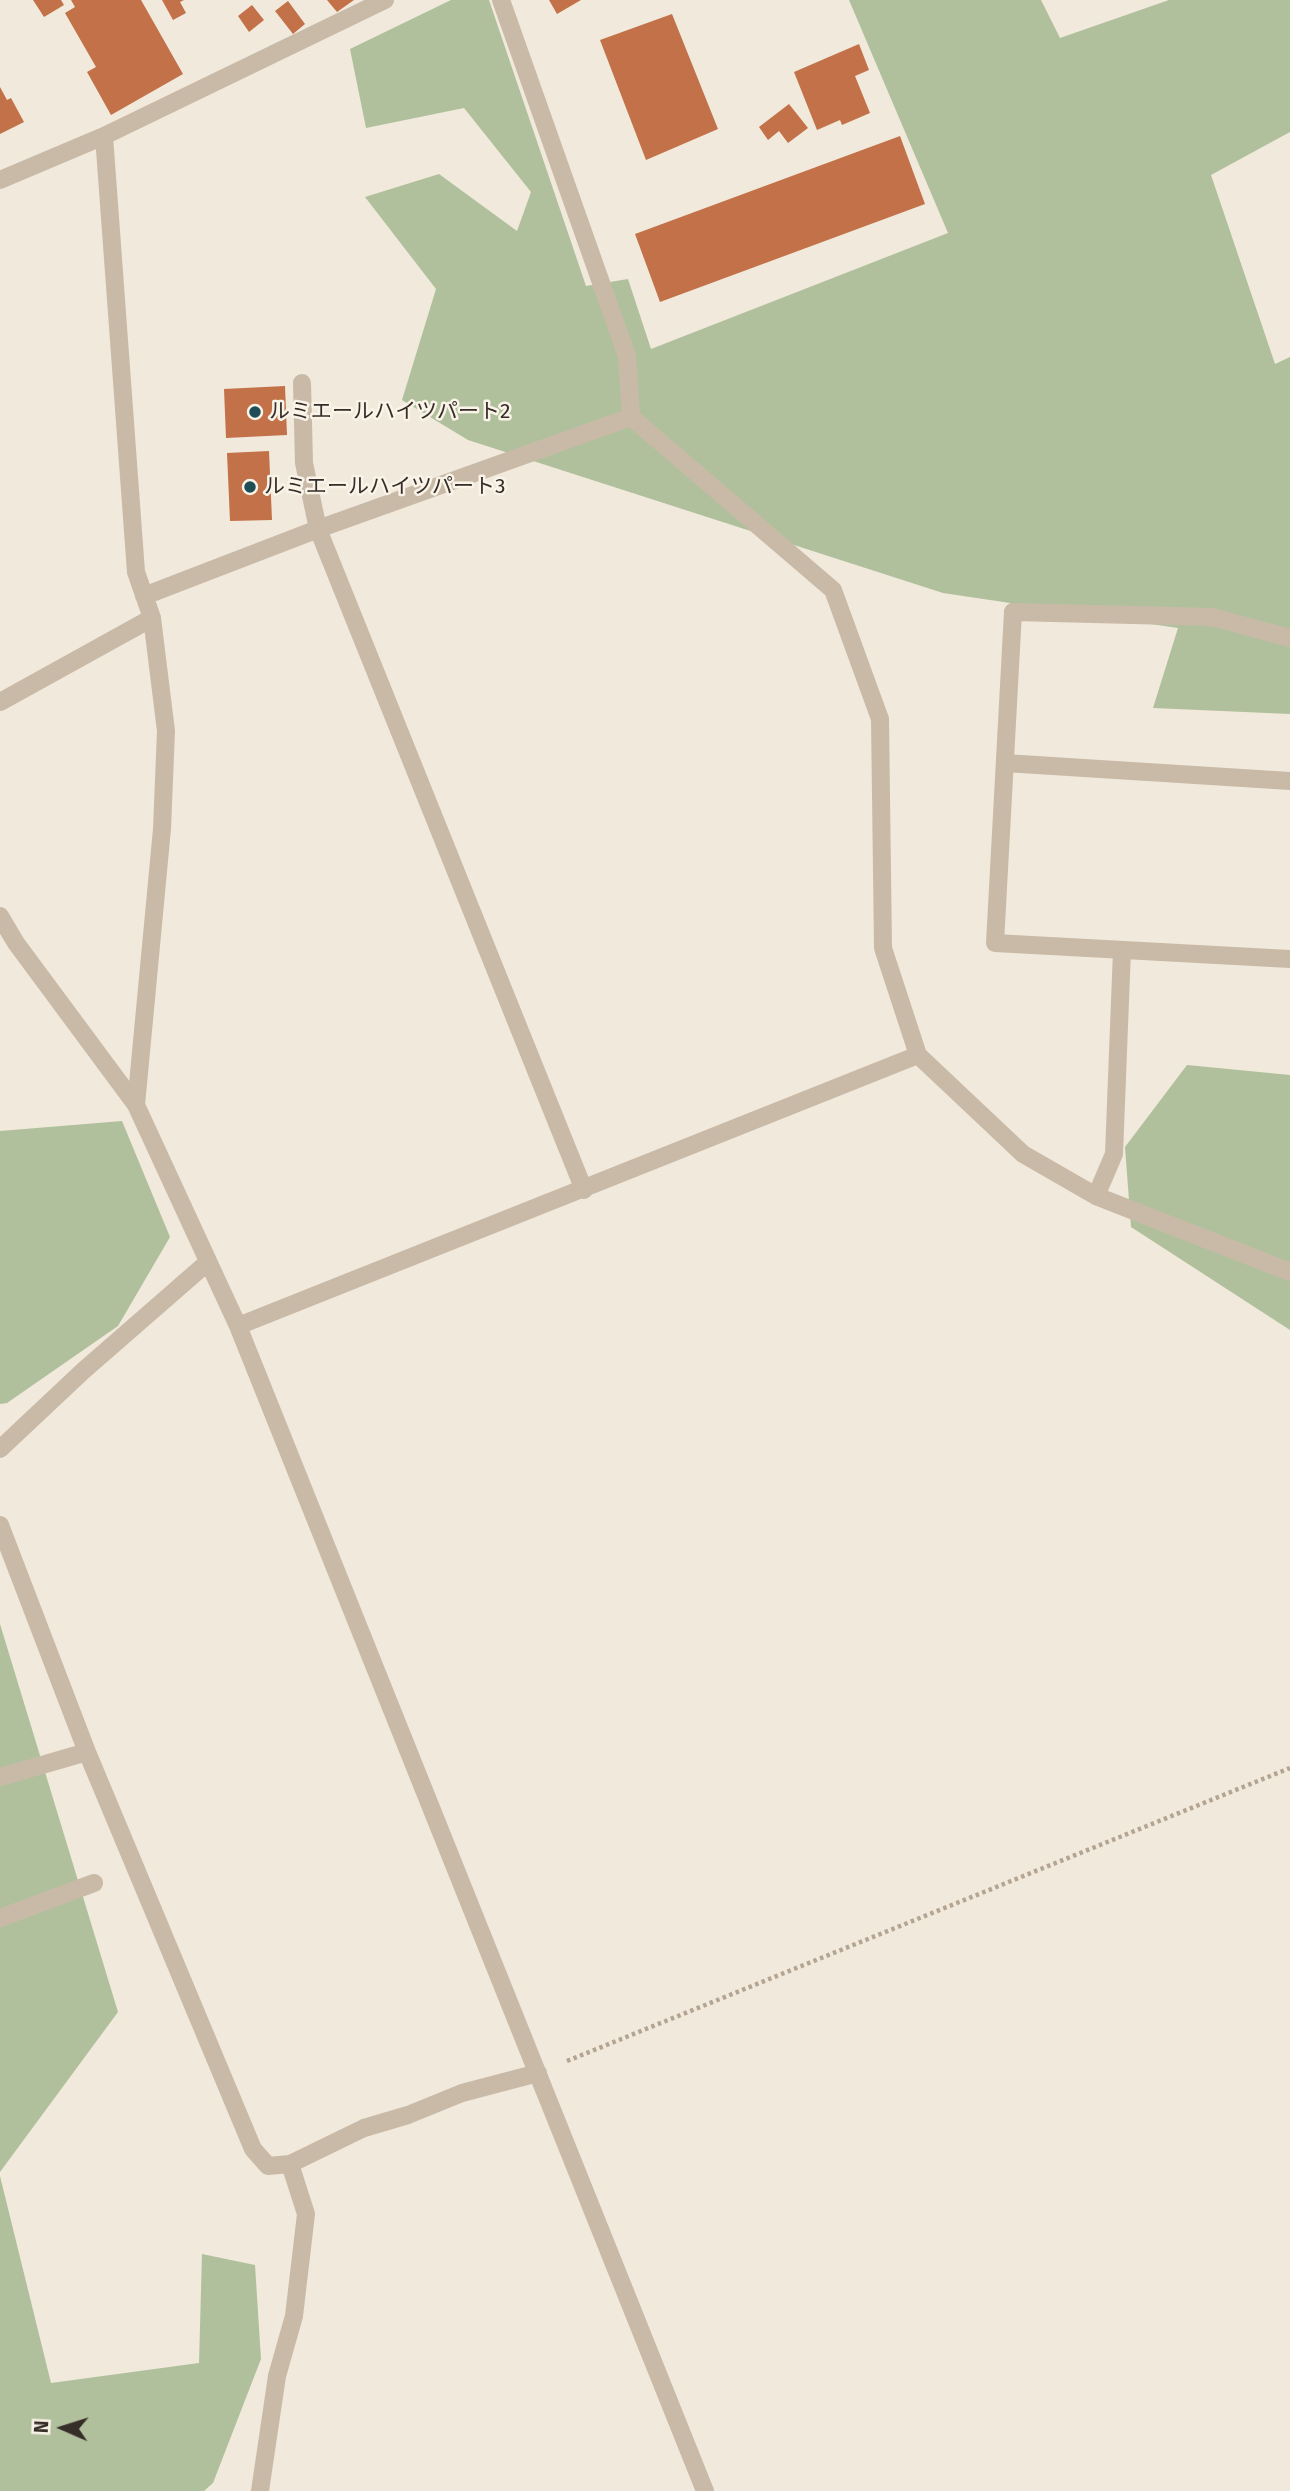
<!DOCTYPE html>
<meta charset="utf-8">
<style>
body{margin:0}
#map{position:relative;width:1290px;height:2491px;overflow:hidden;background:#f1e9db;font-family:"Fira Sans",sans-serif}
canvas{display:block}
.north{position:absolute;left:28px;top:2393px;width:70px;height:70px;-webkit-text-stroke:5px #f9f3e8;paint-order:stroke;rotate:273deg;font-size:19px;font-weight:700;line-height:28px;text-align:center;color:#362d28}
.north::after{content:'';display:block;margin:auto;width:24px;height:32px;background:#362d28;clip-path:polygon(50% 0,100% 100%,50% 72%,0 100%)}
</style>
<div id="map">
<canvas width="1290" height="2491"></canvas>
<div class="north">N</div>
</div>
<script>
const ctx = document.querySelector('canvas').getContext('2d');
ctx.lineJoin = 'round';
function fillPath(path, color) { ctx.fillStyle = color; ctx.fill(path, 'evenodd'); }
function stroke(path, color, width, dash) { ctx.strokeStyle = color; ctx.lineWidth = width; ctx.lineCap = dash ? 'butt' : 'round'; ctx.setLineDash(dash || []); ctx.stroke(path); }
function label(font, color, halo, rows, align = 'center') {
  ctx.font = font + ' "Fira Sans","Noto Sans JP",sans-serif'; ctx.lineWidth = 5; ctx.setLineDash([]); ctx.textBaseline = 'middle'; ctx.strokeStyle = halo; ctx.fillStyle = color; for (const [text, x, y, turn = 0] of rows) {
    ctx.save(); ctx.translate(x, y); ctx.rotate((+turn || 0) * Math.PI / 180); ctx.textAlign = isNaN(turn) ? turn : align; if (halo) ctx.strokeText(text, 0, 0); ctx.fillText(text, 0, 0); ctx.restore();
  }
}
fillPath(new Path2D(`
 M451,0H489L586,286L628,279L651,349L948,233L849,0H1041L1060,38L1169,0H1290V132L1211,175L1275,364L1290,357V714L1153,708L1178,628L943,593L468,440L402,400L436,289L365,197L439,174L517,231L531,192L464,108L366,128L350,49Z
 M1187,1065L1290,1075V1330L1131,1227L1125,1147Z
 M122,1121L170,1237L118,1326L7,1403L0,1404V1131Z
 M0,1624L118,2012L0,2172Z
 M0,2176L51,2383L199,2363L202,2254L255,2265L261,2359L213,2483L204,2491H0Z`), '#b0c09c');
fillPath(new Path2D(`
 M33,0H61L64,5L44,17Z
 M71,0H141L183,74L111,115L87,72L96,67L65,13L75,7Z
 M162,0H184L180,2L186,13L173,20Z
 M327,0H354L337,12Z
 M549,0H581L557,14Z
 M288,1L305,24L293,34L275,11Z
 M252,5L264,20L249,32L238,16Z
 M672,14L718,129L646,160L600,40Z
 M859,44L869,70L855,76L870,113L842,125L840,120L817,130L794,72Z
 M0,87L7,100L11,98L24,122L0,134Z
 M789,104L808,128L788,143L779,131L768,140L759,127Z
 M900,136L925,204L660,302L635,234Z
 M285,386L287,435L226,438L224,389Z
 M269,451L272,520L230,521L227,453Z`), '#c27148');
stroke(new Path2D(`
 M567,2061L1290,1768`), '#b4a492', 4.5, [3.5, 3.5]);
stroke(new Path2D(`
 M302,383L304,463L318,529L584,1190
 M1013,612L995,943L1290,959
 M1005,763L1290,781
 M1096,1196L1114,1154L1122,950`), '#c9baa8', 18);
stroke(new Path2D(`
 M501,0L627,356L631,417
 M104,136L136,572L152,618L166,731L162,829L136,1105
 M0,180L104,136L385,0
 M144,596L318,529L631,417L833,590L880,719L883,948L918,1055L1023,1154L1096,1196L1290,1272
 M1013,612L1212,617L1290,638
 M0,702L152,618
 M0,916L16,943L136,1105L238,1326L705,2491
 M238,1326L918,1055
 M0,1449L83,1371L208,1262
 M0,1525L87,1752L253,2149L268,2166L290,2164
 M0,1777L87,1752
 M0,1918L94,1883
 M260,2491L277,2376L294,2316L306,2214L290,2164L364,2128L408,2115L462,2093L538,2073`), '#c9baa8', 18);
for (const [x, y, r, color] of [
 [255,412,7,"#1f4d56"],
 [250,487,7,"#1f4d56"]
]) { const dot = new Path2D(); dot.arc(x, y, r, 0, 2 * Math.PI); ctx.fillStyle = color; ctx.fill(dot); stroke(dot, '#f9f3e8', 2.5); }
label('21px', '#362d28', '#f9f3e8', [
 ["ルミエールハイツパート2",269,412],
 ["ルミエールハイツパート3",264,487]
], 'left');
</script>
